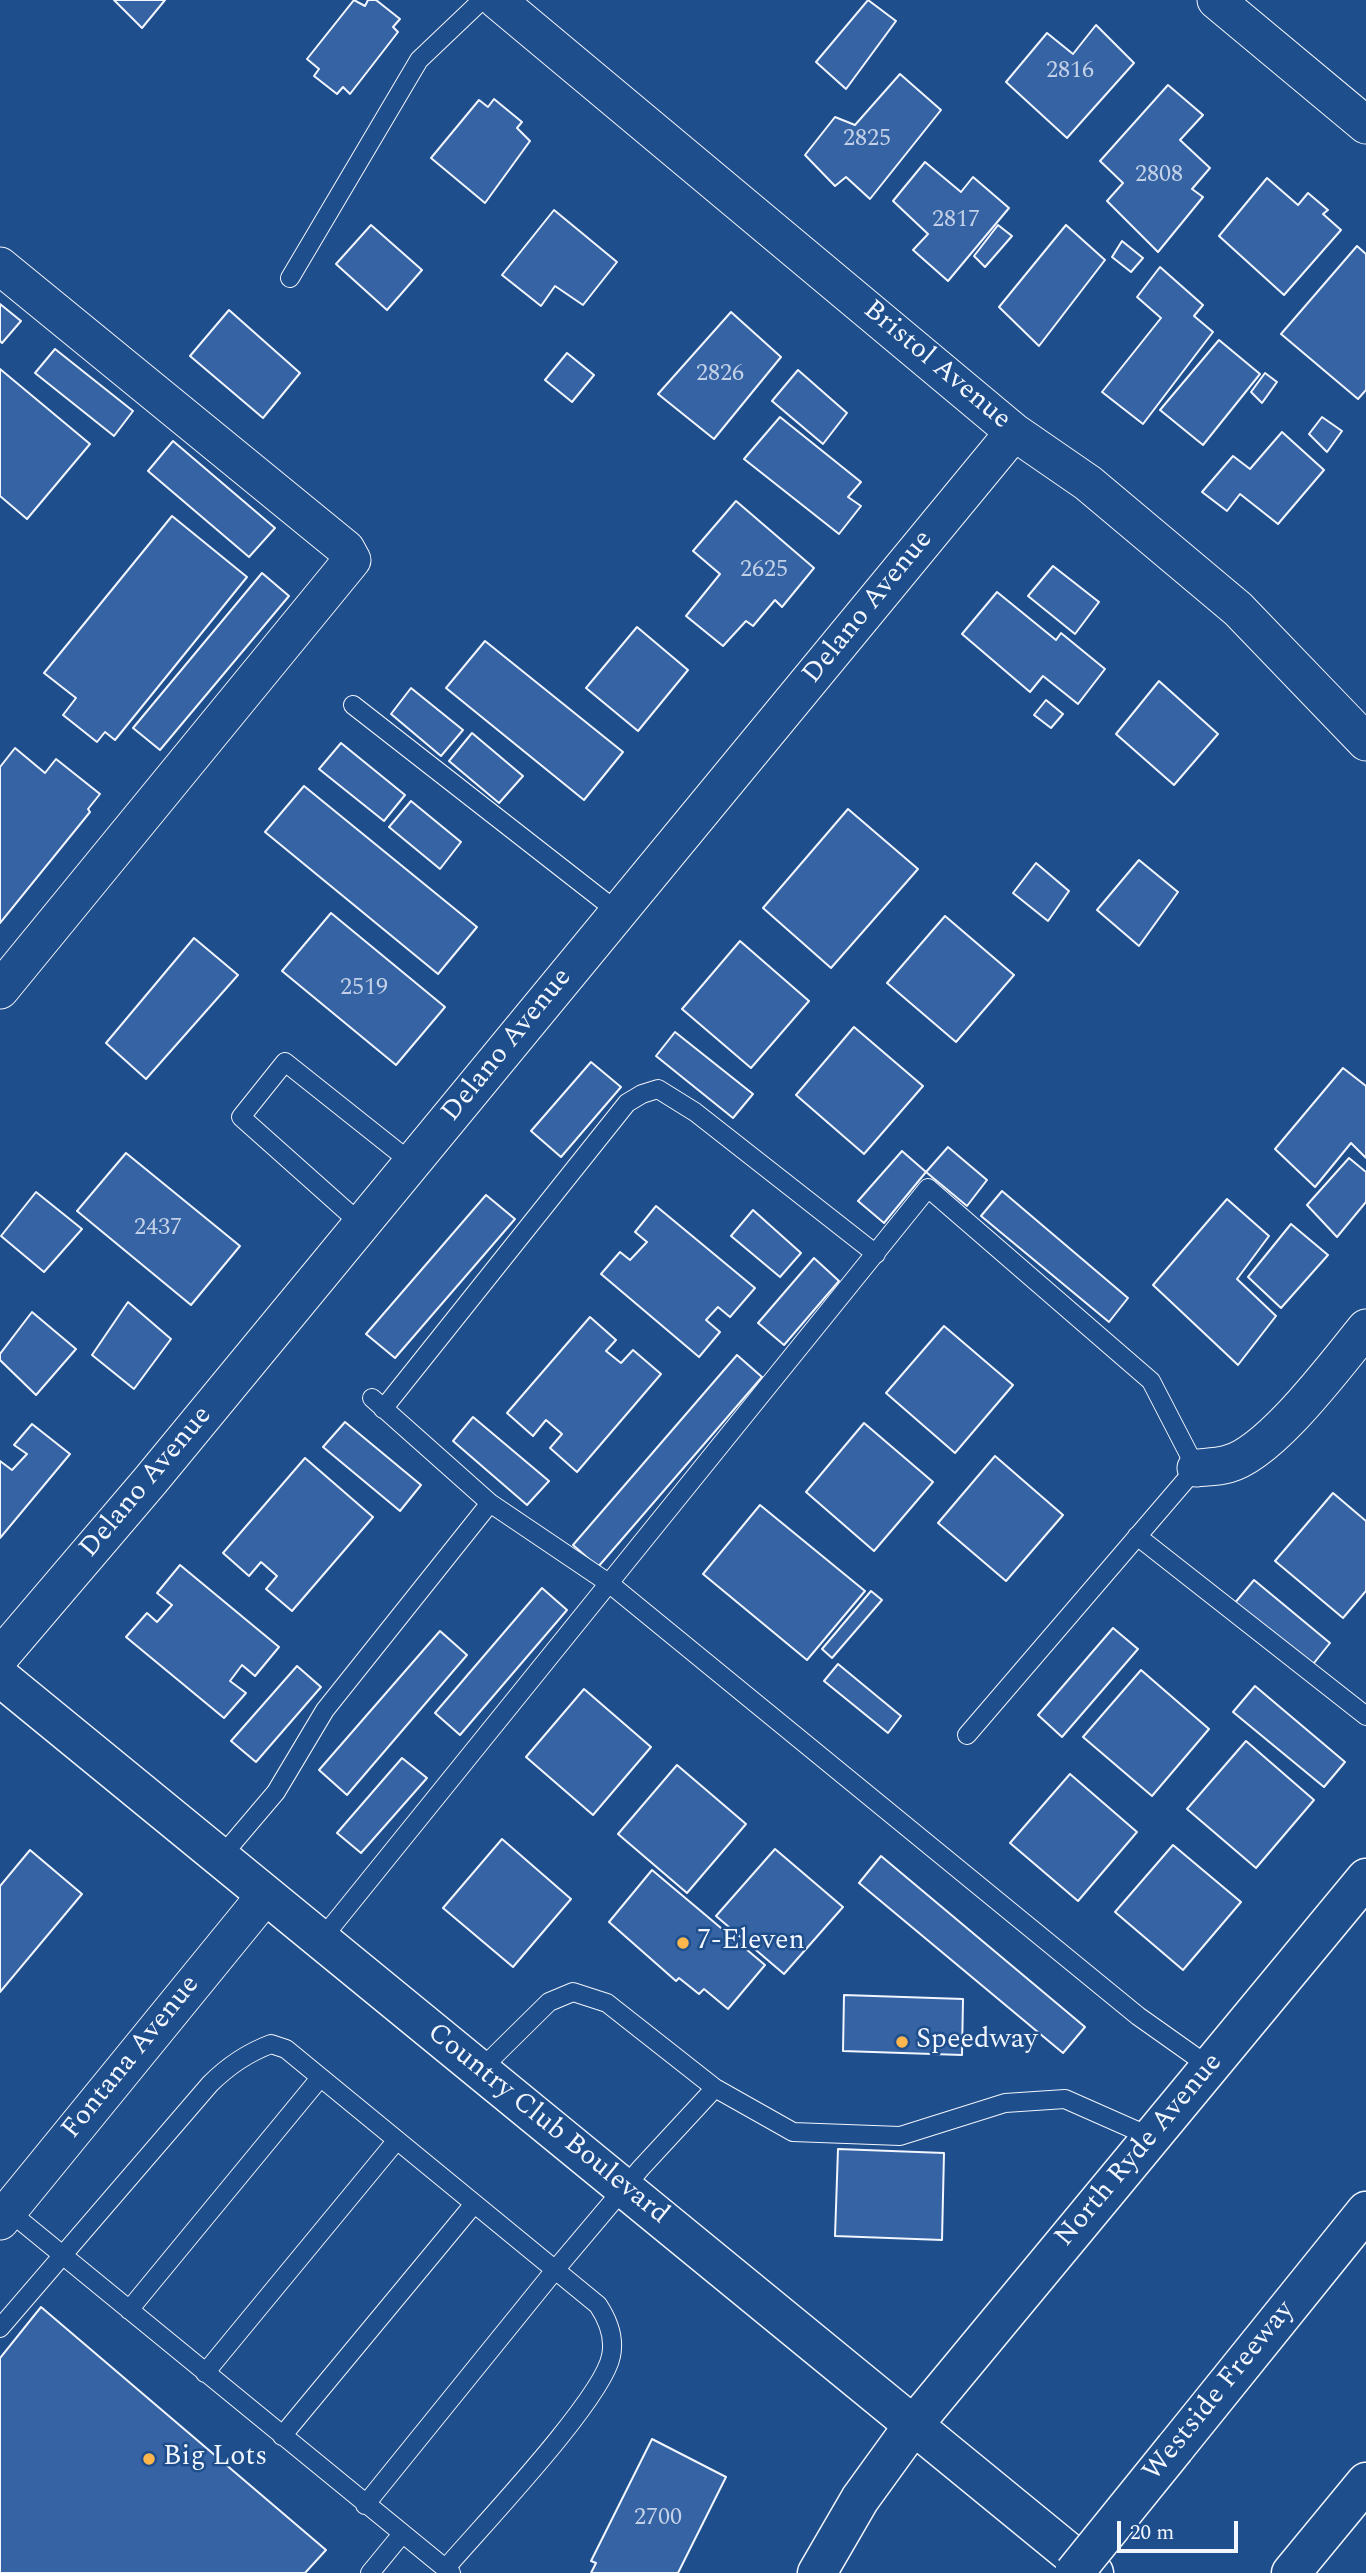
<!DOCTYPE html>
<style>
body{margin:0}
#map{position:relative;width:1366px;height:2573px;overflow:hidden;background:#1f4e8c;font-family:Spectral,serif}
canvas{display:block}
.scale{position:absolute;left:1117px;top:2521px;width:121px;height:32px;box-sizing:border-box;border:4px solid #f2f6ff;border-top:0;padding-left:9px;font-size:21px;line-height:24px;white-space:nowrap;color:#f2f6ff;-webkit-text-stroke:5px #1f4e8c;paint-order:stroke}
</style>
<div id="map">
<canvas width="1366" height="2573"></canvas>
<div class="scale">20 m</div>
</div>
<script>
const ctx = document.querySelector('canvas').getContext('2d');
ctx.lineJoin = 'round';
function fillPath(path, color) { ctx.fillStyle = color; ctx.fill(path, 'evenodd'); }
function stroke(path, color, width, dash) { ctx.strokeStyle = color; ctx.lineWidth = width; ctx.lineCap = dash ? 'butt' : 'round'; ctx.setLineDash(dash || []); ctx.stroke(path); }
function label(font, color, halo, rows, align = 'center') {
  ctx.font = font + ' Spectral,serif'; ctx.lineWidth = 5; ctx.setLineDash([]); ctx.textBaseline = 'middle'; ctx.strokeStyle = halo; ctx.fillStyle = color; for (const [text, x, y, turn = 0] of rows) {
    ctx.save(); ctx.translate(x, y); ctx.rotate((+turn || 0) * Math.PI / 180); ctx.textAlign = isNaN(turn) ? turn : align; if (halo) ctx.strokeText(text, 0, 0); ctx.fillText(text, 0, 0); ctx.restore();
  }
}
const building = new Path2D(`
 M114,0H165L142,28Z
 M354,0L365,6L368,0H376L400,19L393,27L398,32L350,94L343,87L337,94L314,76L319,69L307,59Z
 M868,0L896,21L846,89L816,62Z
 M1096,25L1134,63L1067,138L1006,82L1047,33L1073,54Z
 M900,74L941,110L870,199L846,177L835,186L805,155L835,117L855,125Z
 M1168,85L1203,115L1180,140L1210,168L1192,189L1203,197L1158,252L1107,201L1123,183L1100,161Z
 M494,99L522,122L517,128L530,141L485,203L431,158L479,100L488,107Z
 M925,162L961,192L973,177L1009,208L948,281L913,250L928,234L893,201Z
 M1267,178L1298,205L1308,193L1328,210L1323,214L1341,230L1284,295L1219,236Z
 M554,210L617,262L583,305L555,286L541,306L502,275Z
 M371,225L422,270L387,310L336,264Z
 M998,225L1012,236L985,267L974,256Z
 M1066,225L1105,260L1039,346L999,307Z
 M1122,241L1143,258L1131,272L1112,257Z
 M1357,246L1366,254V390L1358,399L1281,334Z
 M1160,267L1203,305L1194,316L1213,332L1143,424L1102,392L1161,318L1137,297Z
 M0,304L21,321L2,343L0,341Z
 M229,310L300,373L263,418L190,356Z
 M731,312L781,357L714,439L658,394Z
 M1219,340L1260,374L1203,445L1160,410Z
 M55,349L133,411L114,436L35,373Z
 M567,353L594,375L572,402L545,380Z
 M0,369L90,444L27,519L0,496Z
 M798,370L847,413L823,444L772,401Z
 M1265,373L1277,382L1262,403L1251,392Z
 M780,417L861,482L848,497L861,506L839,534L744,459Z
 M1322,417L1342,431L1327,452L1309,434Z
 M1282,432L1324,470L1278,524L1240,494L1227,511L1202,492L1233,456L1250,469Z
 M173,441L275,528L249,557L148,471Z
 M736,501L814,568L782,607L775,600L753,626L746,621L723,646L686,616L720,574L693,551Z
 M172,516L247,577L115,740L105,732L97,742L63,715L76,698L44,673Z
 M1053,566L1099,602L1075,634L1028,596Z
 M262,573L289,596L160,750L133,728Z
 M997,592L1056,640L1061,633L1105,669L1078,704L1043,676L1030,692L962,634Z
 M637,627L688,670L638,731L586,688Z
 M485,641L623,752L584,800L446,688Z
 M1159,681L1218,734L1174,785L1116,734Z
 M411,688L463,730L441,756L391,714Z
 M1046,700L1063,714L1051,728L1034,715Z
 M472,733L523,776L499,803L449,761Z
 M341,743L405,795L384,821L319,769Z
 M15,748L45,773L56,759L100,794L88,809L90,812L0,923V767Z
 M304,786L477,927L438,974L265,832Z
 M411,801L461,842L440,869L389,827Z
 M848,809L918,869L831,968L763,908Z
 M1139,860L1178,892L1139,946L1097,910Z
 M1036,863L1069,891L1048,921L1013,893Z
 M331,913L445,1007L396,1065L282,971Z
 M945,916L1014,975L956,1042L887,983Z
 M194,938L238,975L146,1079L106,1043Z
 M740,941L809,1001L751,1068L682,1009Z
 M854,1027L923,1086L864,1154L796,1095Z
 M675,1032L753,1094L733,1118L656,1056Z
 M591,1062L621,1087L561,1157L531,1131Z
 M1343,1068L1366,1086V1158L1351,1143L1315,1187L1275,1149Z
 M948,1147L987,1180L967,1206L926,1172Z
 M902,1151L926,1172L884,1223L858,1201Z
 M126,1153L240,1246L191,1305L77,1211Z
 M1349,1158L1366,1172V1202L1337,1237L1307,1205Z
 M1002,1191L1128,1298L1109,1322L981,1216Z
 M36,1192L82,1229L44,1272L1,1236Z
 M486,1195L515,1219L395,1358L366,1334Z
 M1227,1199L1269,1236L1237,1279L1276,1316L1238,1365L1153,1285Z
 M656,1206L755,1288L730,1317L718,1307L706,1320L720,1332L699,1357L601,1274L620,1252L630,1260L647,1242L635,1232Z
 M753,1210L801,1253L780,1277L731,1236Z
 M1291,1224L1328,1255L1281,1308L1248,1277Z
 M814,1258L839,1281L784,1345L758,1323Z
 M128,1302L171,1339L134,1389L92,1355Z
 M32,1312L76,1349L36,1395L0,1360V1354Z
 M590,1317L616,1340L606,1351L621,1363L633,1350L661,1374L577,1472L550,1448L562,1434L546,1420L533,1436L507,1413Z
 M944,1326L1013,1385L955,1453L886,1393Z
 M737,1355L762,1377L598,1567L573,1545Z
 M473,1417L549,1481L527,1505L453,1441Z
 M345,1422L421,1485L400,1511L323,1447Z
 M864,1423L933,1482L874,1551L806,1492Z
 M32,1424L70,1454L0,1538V1461L12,1470L27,1454L14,1445Z
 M995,1456L1063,1515L1006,1581L938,1523Z
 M305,1458L373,1517L292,1611L266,1589L277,1576L261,1562L249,1576L223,1553Z
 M1333,1493L1366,1521V1591L1343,1618L1275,1561Z
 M760,1505L865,1591L807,1660L703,1574Z
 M180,1565L279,1647L255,1676L242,1665L230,1681L246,1693L224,1718L126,1637L147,1613L157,1622L172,1605L157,1593Z
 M1254,1580L1330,1643L1310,1668L1234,1604Z
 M542,1588L567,1610L460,1735L435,1713Z
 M871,1591L882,1600L832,1658L822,1649Z
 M1113,1628L1138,1649L1062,1737L1038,1715Z
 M440,1631L467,1655L347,1795L319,1770Z
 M838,1664L901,1716L888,1733L824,1681Z
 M297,1666L321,1687L256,1762L231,1741Z
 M1141,1670L1209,1729L1152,1796L1083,1737Z
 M1255,1686L1345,1762L1324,1787L1233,1712Z
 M584,1689L651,1747L593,1815L526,1757Z
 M1246,1741L1314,1800L1256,1868L1187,1809Z
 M402,1758L427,1778L361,1853L337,1833Z
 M677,1765L746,1824L687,1893L618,1834Z
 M1070,1774L1137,1832L1078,1901L1010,1843Z
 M502,1839L571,1899L513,1967L443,1908Z
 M1173,1845L1241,1902L1183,1970L1115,1912Z
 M775,1849L843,1907L784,1974L716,1916Z
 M30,1850L82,1894L0,1992V1886Z
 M881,1856L1085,2027L1063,2053L859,1883Z
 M652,1870L765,1965L728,2009L704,1989L699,1994L679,1978L676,1981L609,1922Z
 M844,1995L963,1999L962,2055L843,2051Z
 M838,2149L944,2153L942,2240L835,2236Z
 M41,2307L326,2550L305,2573H0V2358Z
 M652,2439L726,2477L678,2573H591L596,2563L591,2561Z`);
fillPath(building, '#3563a3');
stroke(building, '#f2f6ff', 2);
const lane = new Path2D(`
 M290,278L419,60L482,0
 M353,705L618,912
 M361,1224L241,1117L285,1062L412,1163
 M383,1409L627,1103L642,1094L658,1089L695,1112L876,1254
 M490,1503L610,1584L1138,2016L1210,2067
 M1137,1536L1366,1716
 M220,1858L276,1792L325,1710L490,1503L372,1398
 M320,1941L928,1188L1151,1381L1196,1468L967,1735
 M480,2070L549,2002L573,1992L607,2003L715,2088
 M5,2208L451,2573
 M129,2310L320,2078
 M0,2328L210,2084C228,2066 247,2053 271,2044L286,2049L598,2305C608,2320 615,2337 611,2356C603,2399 480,2528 445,2569
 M205,2373L397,2140
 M282,2436L474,2204
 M365,2505L555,2270L641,2168L715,2088L793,2132L900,2136L1005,2103L1065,2099L1151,2137
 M370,2573L402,2534`);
const street = new Path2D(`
 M497,0L1014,432L1088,483L1238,609L1366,742
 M1216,0L1366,125
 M0,266L346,549L352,560L0,990
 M1196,1468C1206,1467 1218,1467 1228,1464C1271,1453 1337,1363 1366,1328
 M0,1657L150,1481L1014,432
 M0,2221L265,1896`);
const secondary = new Path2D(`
 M0,1677L1094,2573
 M915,2423L1366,1878`);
const highway = new Path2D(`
 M1175,2448L1366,2211
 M817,2573L860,2499L915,2423
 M1291,2573L1366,2482`);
stroke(lane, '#f2f6ff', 20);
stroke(street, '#f2f6ff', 39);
stroke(secondary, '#f2f6ff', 41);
stroke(highway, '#f2f6ff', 41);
stroke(lane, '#1f4e8c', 18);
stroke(street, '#1f4e8c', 37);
stroke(secondary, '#1f4e8c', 38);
stroke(highway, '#1f4e8c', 38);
const highwayBridge = new Path2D(`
 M1074,2573L1175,2448`);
stroke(highwayBridge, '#f2f6ff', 41, []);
stroke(highwayBridge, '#1f4e8c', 38);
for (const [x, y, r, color] of [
 [683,1943,7,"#ffb74d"],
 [902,2042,7,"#ffb74d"],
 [149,2459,7,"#ffb74d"]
]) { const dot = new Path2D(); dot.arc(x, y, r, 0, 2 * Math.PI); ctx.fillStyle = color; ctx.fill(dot); stroke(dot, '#1f4e8c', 2.5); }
label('24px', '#c3d1e8', null, [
 ["2816",1070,72],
 ["2825",867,140],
 ["2808",1159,176],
 ["2817",956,221],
 ["2826",720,375],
 ["2625",764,571],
 ["2519",364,989],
 ["2437",158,1229],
 ["2700",658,2519]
]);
label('28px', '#f2f6ff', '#1f4e8c', [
 ["Bristol Avenue",936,366,40],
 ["Delano Avenue",869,608,-51],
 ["Delano Avenue",508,1046,-51],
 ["Delano Avenue",147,1483,-50],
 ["Fontana Avenue",132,2058,-51],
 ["Country Club Boulevard",547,2125,39],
 ["North Ryde Avenue",1140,2151,-50],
 ["Westside Freeway",1220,2392,-51]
]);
label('28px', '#f2f6ff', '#1f4e8c', [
 ["7-Eleven",697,1943],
 ["Speedway",916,2042],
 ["Big Lots",163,2459]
], 'left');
</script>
